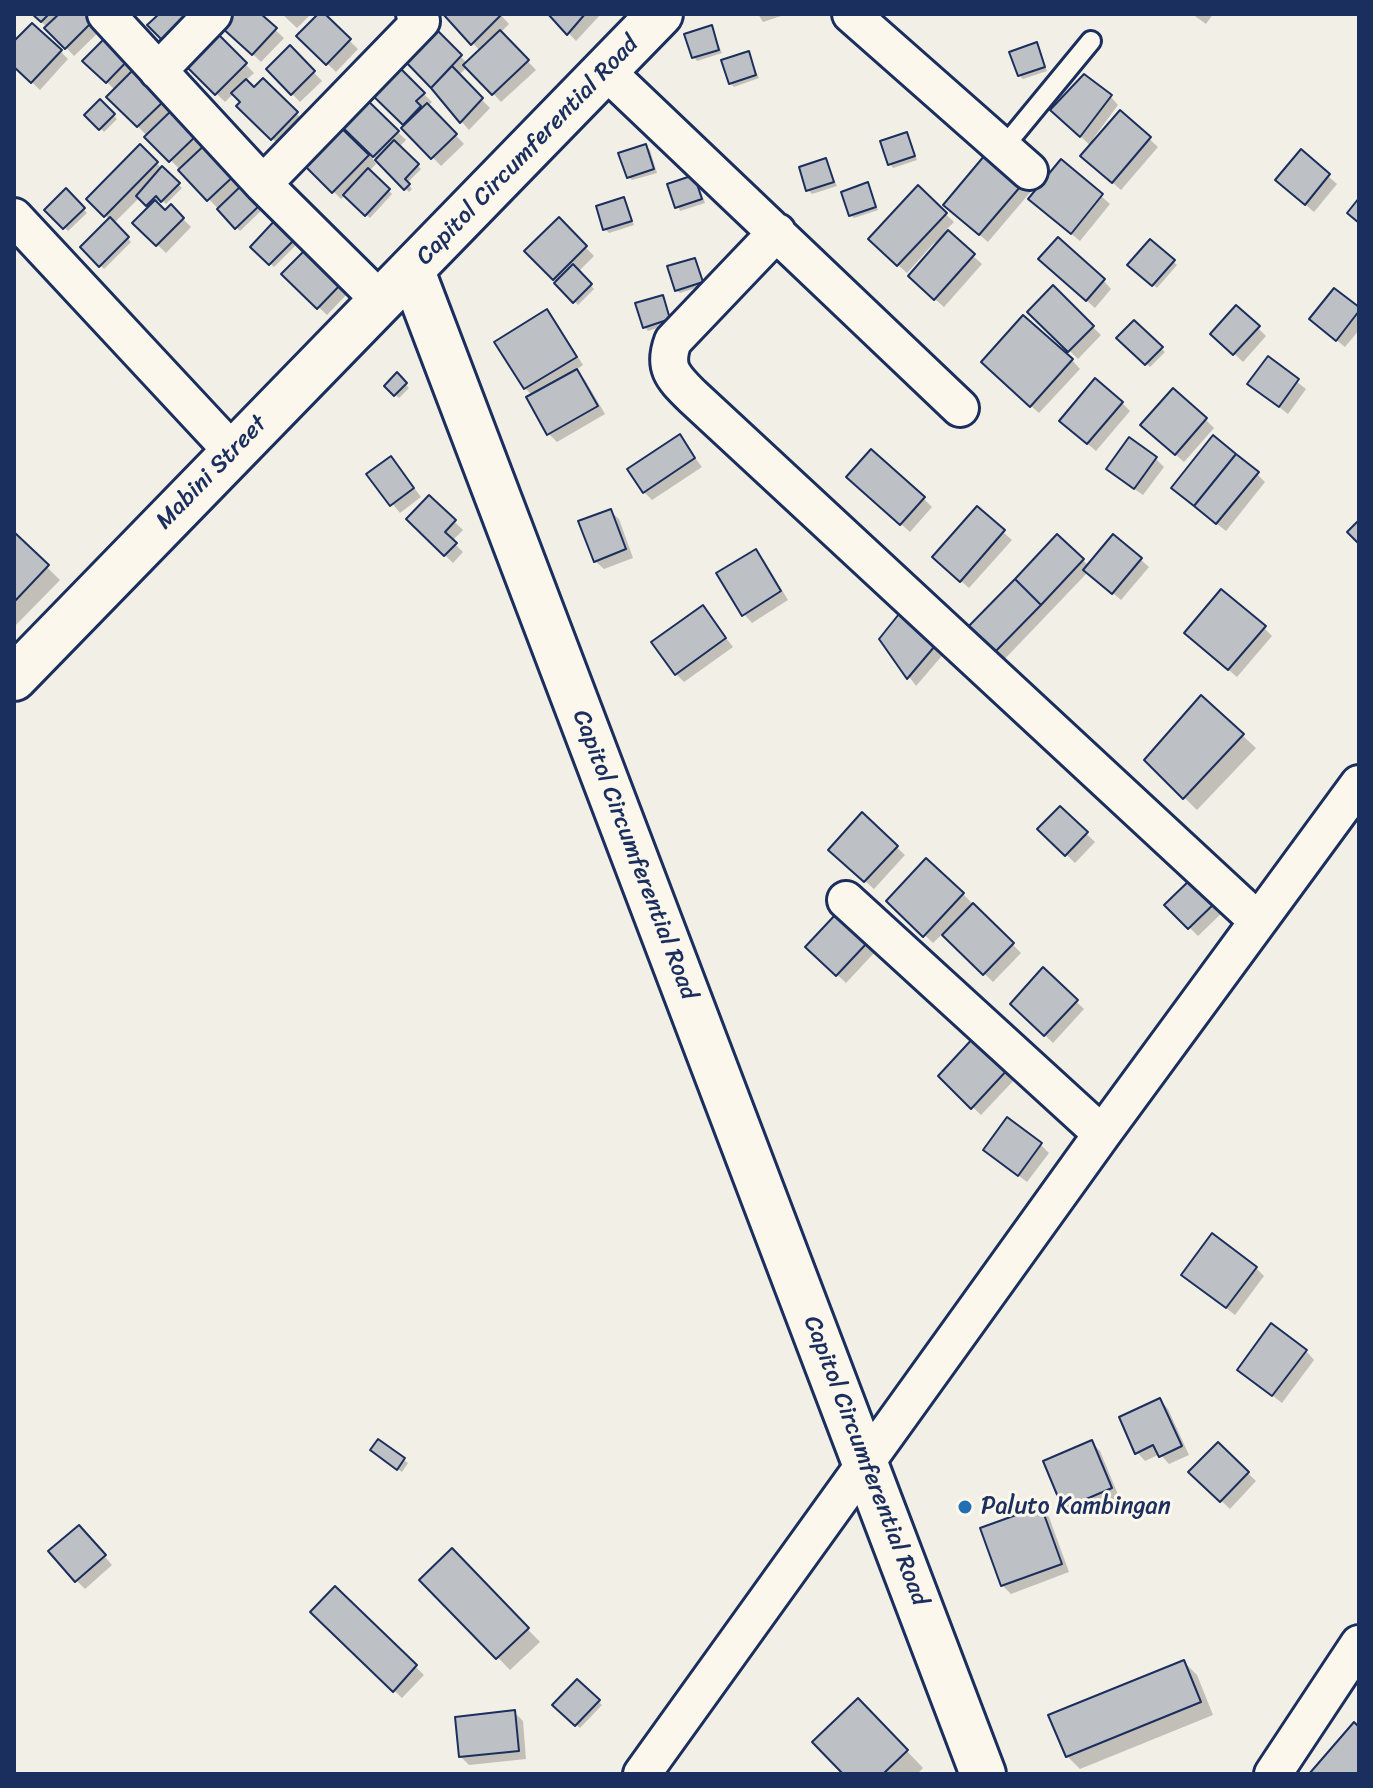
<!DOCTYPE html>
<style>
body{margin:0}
#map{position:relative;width:1373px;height:1788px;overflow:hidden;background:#f2efe6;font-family:Sriracha,sans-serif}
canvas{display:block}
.frame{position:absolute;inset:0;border:16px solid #1b2f5e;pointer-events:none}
</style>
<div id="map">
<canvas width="1373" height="1788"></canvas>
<div class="frame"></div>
</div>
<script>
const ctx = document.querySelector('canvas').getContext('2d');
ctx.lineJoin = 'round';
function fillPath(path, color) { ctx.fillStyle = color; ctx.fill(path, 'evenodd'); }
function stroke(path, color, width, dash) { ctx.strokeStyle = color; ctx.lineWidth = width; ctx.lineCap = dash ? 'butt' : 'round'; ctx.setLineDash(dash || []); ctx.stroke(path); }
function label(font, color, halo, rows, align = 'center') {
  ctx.font = font + ' Sriracha,sans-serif'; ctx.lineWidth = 6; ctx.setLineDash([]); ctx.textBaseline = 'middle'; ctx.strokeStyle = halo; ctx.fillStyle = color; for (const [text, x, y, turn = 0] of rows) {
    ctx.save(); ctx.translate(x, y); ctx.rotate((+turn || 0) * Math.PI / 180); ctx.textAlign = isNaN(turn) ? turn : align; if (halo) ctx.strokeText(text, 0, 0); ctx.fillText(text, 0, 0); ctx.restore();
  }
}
fillPath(new Path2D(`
 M34,14H92L104,27L74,56Z
 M233,14H258L284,38L261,62L223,25Z
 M282,14H311L297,28Z
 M322,14L358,49L336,72L299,36Z
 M446,14H500L509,24L500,33L536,70L501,102L468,66L458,76L490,108L469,130L404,57L431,27L467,63L480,51Z
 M551,14H601L576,41Z
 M758,14H787L763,22Z
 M1192,14H1213L1206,24Z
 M711,27L722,53L697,61L694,57Z
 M215,33L254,73L245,81L255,90L263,81L305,122L280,146L239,106L243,102L234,93L225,102L186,63Z
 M111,34L264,208L240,231L109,97L115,90L85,61Z
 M14,44L60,51L68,59L40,90L14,65Z
 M1037,45L1047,71L1023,79L1019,75Z
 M290,48L322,81L300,102L268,69Z
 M748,53L759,78L734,87L730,83Z
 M394,65L432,102L428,106L464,144L441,166L404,128L407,126L370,90Z
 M1110,96L1118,105L1093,139L1096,141L1120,112L1158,147L1121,190L1091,164V146L1061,119Z
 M362,98L406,140L399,147L421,169L407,183L412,189L409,192L370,154L376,164L369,171L392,194L370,218L346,195L341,199L298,156Z
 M100,102L117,119L104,132L87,115Z
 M907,134L917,160L893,168L890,164Z
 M140,147L182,188L166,204L160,198L155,204L165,213L171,207L191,227L166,253L135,223L151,207L140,197L114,223L131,242L104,269L83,247L110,220L89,199Z
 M646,147L650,150L657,173L632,180L628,176Z
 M1301,152L1337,184L1314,212L1286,188Z
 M826,161L837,186L812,194L808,190Z
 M697,181L705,203L680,211L669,185Z
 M1025,181L1033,189L988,242L954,213Z
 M868,185L878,210L854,218L850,215Z
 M918,188L954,222L945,231L982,264L944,307L919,285L937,246L934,243L907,273L879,248Z
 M66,191L87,213L68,231L47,210Z
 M1101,196L1110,204L1080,241L1039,208Z
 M623,199L634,225L609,233L605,229Z
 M278,220L300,241L274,267L253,247Z
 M559,220L594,256L578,272L594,289L578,305L526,251Z
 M1150,241L1177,265L1157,288L1130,265Z
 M307,250L349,292L327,315L284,274Z
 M694,260L705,285L680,293L676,290Z
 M1049,267L1103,280L1111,289L1095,308Z
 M1053,288L1101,335L1078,359L1030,312Z
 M662,297L673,323L648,331L645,327Z
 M1359,310V330L1345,347L1320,327Z
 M547,312L555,320L583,365L576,370L585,380L605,414L557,442L548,433L533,396L525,388Z
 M1134,323L1165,352L1150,367L1119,338Z
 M1258,328L1266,336L1243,362L1213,333Z
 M1268,359L1306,389L1288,414L1250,384Z
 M1072,360L1080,369L1039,413L991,371Z
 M397,375L409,388L399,398L386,386Z
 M1122,403L1130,411L1096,451L1070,429Z
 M1206,420L1214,428L1184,462L1151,433Z
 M679,437L702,467L652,500L644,492Z
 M1155,458L1164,467L1143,495L1117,477Z
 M399,467L421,497L400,513L369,475Z
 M1257,474L1265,482L1226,531L1181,496Z
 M857,485L923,498L932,507L910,532Z
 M429,498L463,530L452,541L463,552L453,563L408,519Z
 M977,509L1012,540L969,588L943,565Z
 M610,511L619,519L633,558L604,569L595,561Z
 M14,535L60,580L14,627Z
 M1057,536L1089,566L1140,559L1149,567L1121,600L1088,572L999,665L965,633Z
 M755,551L764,560L788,600L752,623L744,614Z
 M703,608L733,647L684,682L676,674Z
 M1264,628L1272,636L1237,677L1195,641Z
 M881,639L939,642L947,650L916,686Z
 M1201,697L1256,748L1197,810L1146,760Z
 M1060,809L1095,842L1075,863L1040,829Z
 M862,815L905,855L874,889L839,858Z
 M1195,877L1226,909L1198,936L1167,905Z
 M963,894L1021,953L993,982L943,933L933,943L889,901Z
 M836,917L874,953L846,983L808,947Z
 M1044,970L1084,1009L1053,1043L1013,1004Z
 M976,1039L1016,1078L981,1115L940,1076Z
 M1040,1144L1049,1153L1027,1182L985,1150Z
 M1256,1268L1264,1276L1235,1315L1184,1275Z
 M1306,1351L1314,1360L1282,1403L1239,1370Z
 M1160,1400L1168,1409L1189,1455L1169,1464L1160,1454L1145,1461L1137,1452Z
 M379,1442L408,1463L402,1472L376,1453Z
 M1092,1443L1100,1451L1119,1497L1073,1516L1065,1508Z
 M1218,1444L1256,1481L1230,1509L1191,1472Z
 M1040,1508L1049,1517L1069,1572L1011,1594L1002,1585Z
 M87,1536L112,1565L85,1589L76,1580Z
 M452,1551L540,1642L510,1670L422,1580Z
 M335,1589L424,1675L402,1698L312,1612Z
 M1184,1662L1197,1675L1213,1715L1080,1769L1067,1756Z
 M577,1682L602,1705L580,1728L555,1705Z
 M514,1712L523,1721L526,1759L469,1765L461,1757Z
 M875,1717L923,1768L917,1774H846Z`), '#0003');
const building = new Path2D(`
 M32,14H49L41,22Z
 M59,14H94L97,17L65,49L44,28Z
 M159,14H189L162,40L147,25Z
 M231,14H261L277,28L252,55L220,26Z
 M318,14H325L351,39L326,65L296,36Z
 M443,14H502L471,45Z
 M548,14H585L567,35Z
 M32,23L62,50L31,83L14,67V41Z
 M431,24L462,55L431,88L401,57Z
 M712,25L719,50L692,58L684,34Z
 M500,30L529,60L492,95L463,65Z
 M215,31L247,63L215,95L183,63Z
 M111,32L134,54L106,83L82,61Z
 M1037,42L1045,67L1018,76L1009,52Z
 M290,45L315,71L291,95L266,69Z
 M749,51L756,75L729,84L721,60Z
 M394,62L425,93L416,101L421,106L403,125L367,90Z
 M452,66L483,98L460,123L431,88Z
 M136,67L167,98L137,127L106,97Z
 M1084,74L1112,95L1080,137L1050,110Z
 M263,78L298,112L271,140L236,106L240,102L231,93L246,79L254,87Z
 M362,95L399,131L373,157L336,121Z
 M100,99L115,114L99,130L84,115Z
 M427,103L457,134L431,159L401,128Z
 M173,109L198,134L169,162L144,137Z
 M1120,110L1151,137L1112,183L1080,156Z
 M332,119L369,155L332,193L295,156Z
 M907,132L915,156L888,165L880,141Z
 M210,140L239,171L207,201L178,170Z
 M394,140L419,164L405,179L410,184L404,190L375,160Z
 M140,144L158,162L104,217L86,199Z
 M646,144L654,169L627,178L618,153Z
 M990,149L1026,180L979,235L943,205Z
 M1301,149L1330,174L1305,205L1275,180Z
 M826,158L834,182L806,191L799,167Z
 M1061,159L1103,194L1071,234L1028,199Z
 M162,166L180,183L161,202L156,196L146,206L136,196Z
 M368,168L390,189L365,216L343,195Z
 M694,175L702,199L675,208L667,184Z
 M868,182L876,207L849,216L841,192Z
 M243,184L262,203L235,229L217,209Z
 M918,185L947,213L897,266L868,239Z
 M66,188L85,208L63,229L44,210Z
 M624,197L632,221L603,230L596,206Z
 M1359,198V223L1347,213Z
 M155,200L165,210L171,204L184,218L156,246L132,223Z
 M110,217L129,237L99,267L80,247Z
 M278,217L298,236L269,265L250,247Z
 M559,217L587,246L553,280L524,251Z
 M948,230L975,254L934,300L908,276Z
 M1058,237L1105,279L1086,301L1038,259Z
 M1150,239L1175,260L1152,286L1127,265Z
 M307,248L343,282L317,309L281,274Z
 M695,258L703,282L675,291L667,266Z
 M573,264L592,284L573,303L554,283Z
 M1053,285L1094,326L1068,352L1027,312Z
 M1334,288L1359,307V311L1336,341L1309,319Z
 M663,295L670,319L643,328L635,303Z
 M1236,305L1260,326L1233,355L1210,334Z
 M547,309L577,357L524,389L494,342Z
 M1023,315L1073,359L1030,407L981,362Z
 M1134,320L1163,347L1145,365L1116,338Z
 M1268,356L1299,379L1279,407L1247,384Z
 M577,369L598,406L547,435L526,397Z
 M397,372L407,383L394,396L384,386Z
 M1095,378L1123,402L1087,444L1059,421Z
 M1173,388L1207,418L1175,455L1140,425Z
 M680,434L695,458L643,493L627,469Z
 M1213,435L1236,454L1194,506L1171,488Z
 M1129,437L1157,457L1134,489L1106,469Z
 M871,449L925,497L900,525L846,477Z
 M1236,454L1259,472L1216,524L1194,506Z
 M391,456L414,488L390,506L366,474Z
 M429,495L456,520L445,532L457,543L444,556L406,519Z
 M977,506L1005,530L960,582L932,557Z
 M611,509L626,549L594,562L578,521Z
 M1359,520V544L1347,532Z
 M14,532L49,565L14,602Z
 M1057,534L1084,559L1041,605L1015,579Z
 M1113,534L1142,558L1112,594L1083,570Z
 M756,549L781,591L742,616L716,573Z
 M1015,579L1041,605L989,658L962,633Z
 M1221,589L1266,626L1228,670L1184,633Z
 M703,605L726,638L675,675L651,642Z
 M903,609L940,640L907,679L879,639Z
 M1201,695L1244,734L1183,799L1144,760Z
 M1060,806L1088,832L1065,856L1037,829Z
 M862,812L898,846L864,882L828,850Z
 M926,858L964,893L923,937L886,901Z
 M1195,875L1219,899L1188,929L1164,905Z
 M973,903L1014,943L983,975L942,935Z
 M836,914L867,943L836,976L805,947Z
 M1043,967L1078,1000L1044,1036L1010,1004Z
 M975,1036L1009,1068L971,1109L938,1076Z
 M1007,1117L1042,1143L1018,1176L983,1150Z
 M1212,1233L1257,1267L1226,1308L1181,1275Z
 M1271,1323L1307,1350L1272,1396L1237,1370Z
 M1160,1398L1182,1446L1159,1457L1153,1445L1135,1454L1119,1417Z
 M378,1439L405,1458L397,1470L370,1450Z
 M1092,1440L1112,1488L1063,1509L1043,1461Z
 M1218,1442L1249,1472L1220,1502L1188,1472Z
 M1041,1506L1062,1564L1001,1586L980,1528Z
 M79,1525L106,1555L75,1582L48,1551Z
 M452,1548L529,1628L496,1659L419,1580Z
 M335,1586L417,1665L393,1692L310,1612Z
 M1184,1660L1201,1702L1066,1757L1048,1715Z
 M577,1679L600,1700L575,1726L552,1705Z
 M858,1698L908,1750L883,1774H843L812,1742Z
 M515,1710L519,1751L459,1757L455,1717Z
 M1354,1722L1359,1727V1774H1309Z`);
fillPath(building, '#bdc0c4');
stroke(building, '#1b2f5e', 2);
const lane = new Path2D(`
 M1002,149L1091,41`);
const street = new Path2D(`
 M106,14L263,184L381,301
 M851,14L1029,171
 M158,71L213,14
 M606,71L960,408
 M263,184L421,21L415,14
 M14,217L232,451
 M777,232L673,341C663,368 673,377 692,396L1258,921
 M846,900L1102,1134
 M642,1774L1102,1134L1359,784
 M1273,1774L1359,1644`);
const secondary = new Path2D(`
 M412,271L983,1774
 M14,678L660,14`);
stroke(lane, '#1b2f5e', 24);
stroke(street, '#1b2f5e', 42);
stroke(secondary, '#1b2f5e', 50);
stroke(lane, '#fbf7ec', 18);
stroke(street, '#fbf7ec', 36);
stroke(secondary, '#fbf7ec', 44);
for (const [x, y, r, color] of [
 [965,1507,8,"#1f6fb2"]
]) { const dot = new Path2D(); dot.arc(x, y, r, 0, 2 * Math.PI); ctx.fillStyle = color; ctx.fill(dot); stroke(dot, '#fbf7ec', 3); }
label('24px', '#1b2f5e', '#fbf7ec', [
 ["Capitol Circumferential Road",528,151,-46],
 ["Mabini Street",212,473,-46],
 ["Capitol Circumferential Road",634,855,69],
 ["Capitol Circumferential Road",865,1461,69]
]);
label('24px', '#1b2f5e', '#fbf7ec', [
 ["Paluto Kambingan",981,1507]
], 'left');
</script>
